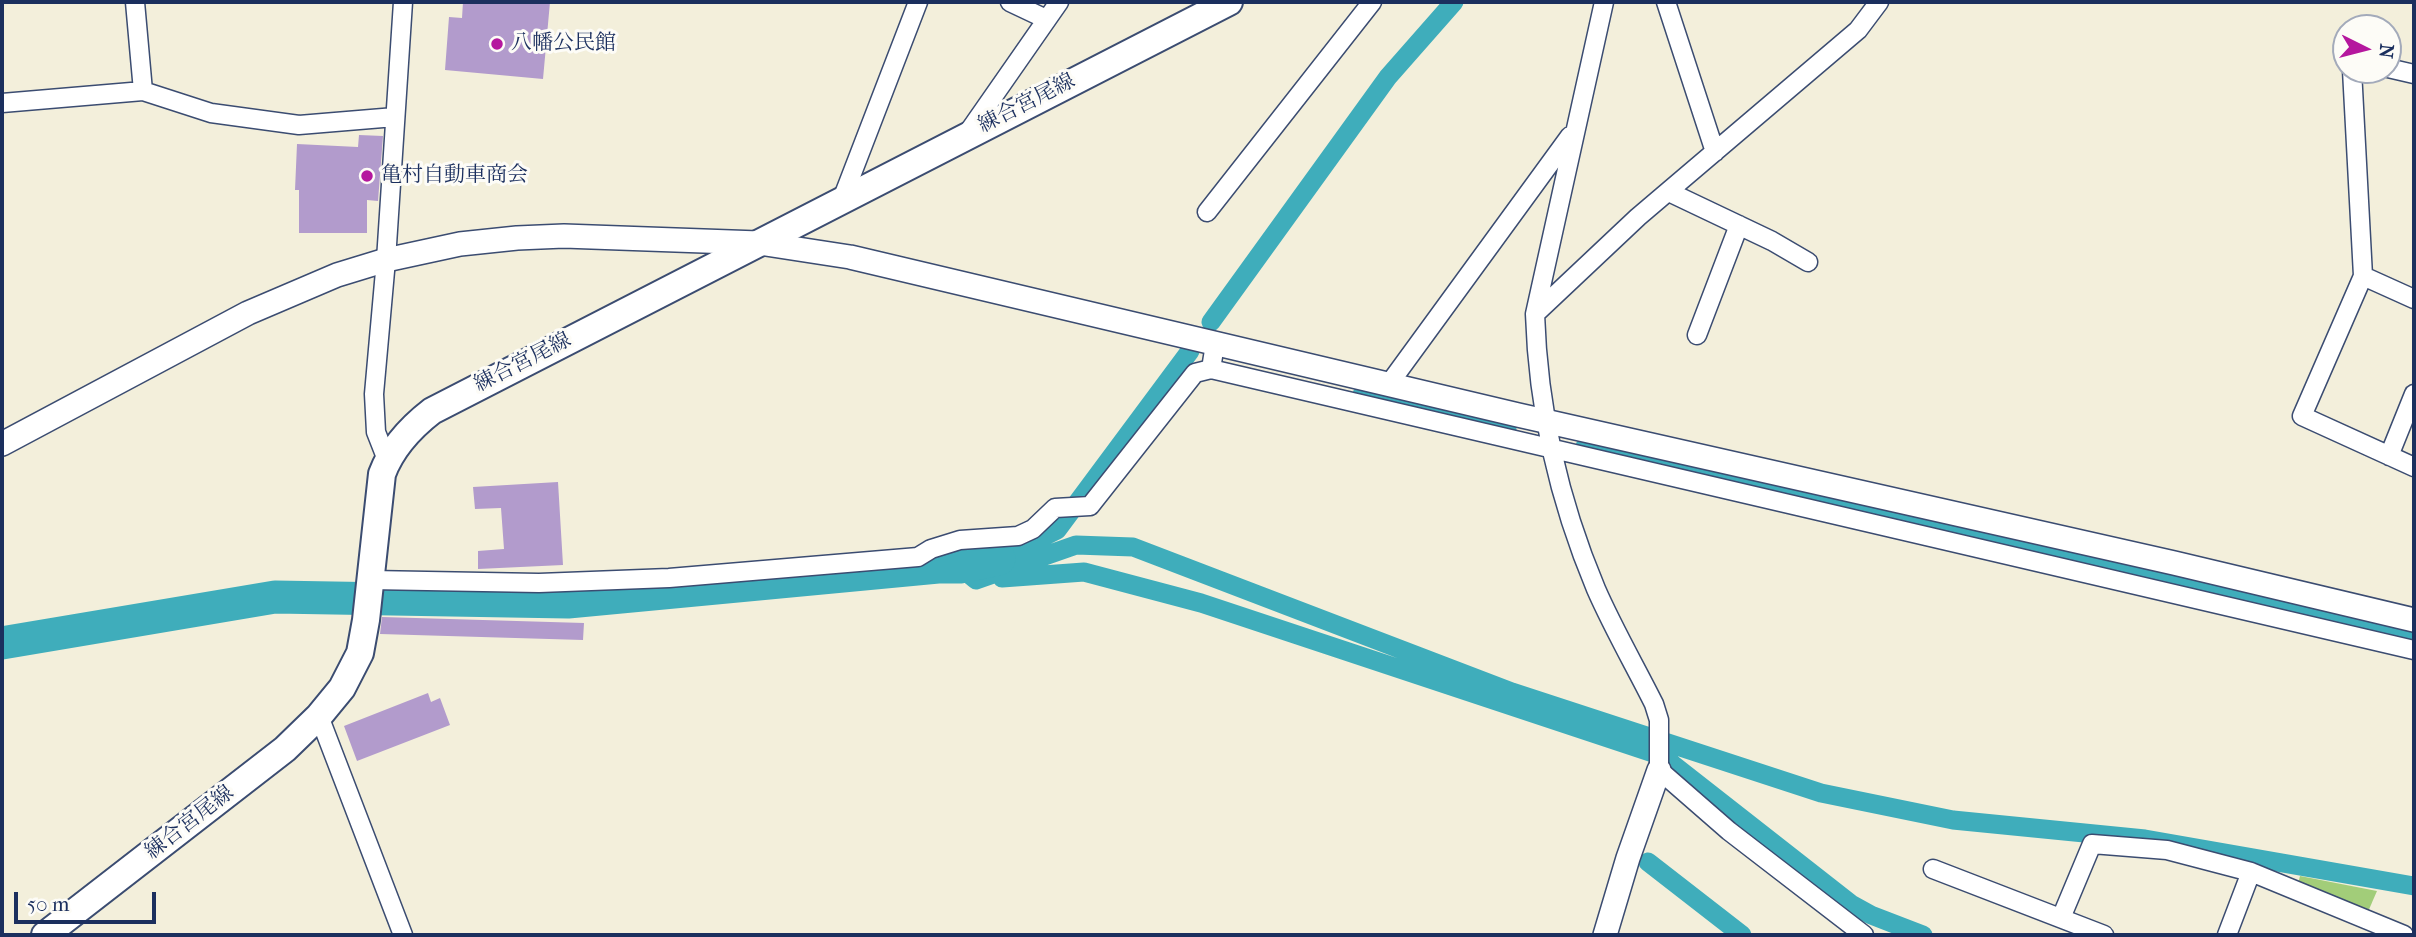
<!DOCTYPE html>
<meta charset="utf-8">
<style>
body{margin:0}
#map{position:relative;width:2416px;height:937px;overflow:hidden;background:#f3efdb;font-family:"IM FELL French Canon",serif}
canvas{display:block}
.frame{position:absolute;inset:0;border:4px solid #1b2f5e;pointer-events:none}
.north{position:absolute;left:2332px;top:14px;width:70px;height:70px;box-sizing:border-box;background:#fdfcf7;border:2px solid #a3aaba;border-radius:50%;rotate:96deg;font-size:19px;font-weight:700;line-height:28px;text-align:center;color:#1b2f5e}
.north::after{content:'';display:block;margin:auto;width:24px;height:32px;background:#b5179e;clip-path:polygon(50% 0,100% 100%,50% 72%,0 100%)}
.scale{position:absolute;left:14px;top:892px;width:142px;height:32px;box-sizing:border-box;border:4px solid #1b2f5e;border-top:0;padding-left:9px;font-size:21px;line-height:24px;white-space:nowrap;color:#1b2f5e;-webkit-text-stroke:5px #fdfcf7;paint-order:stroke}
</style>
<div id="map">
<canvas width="2416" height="937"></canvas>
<div class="frame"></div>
<div class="north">N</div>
<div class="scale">50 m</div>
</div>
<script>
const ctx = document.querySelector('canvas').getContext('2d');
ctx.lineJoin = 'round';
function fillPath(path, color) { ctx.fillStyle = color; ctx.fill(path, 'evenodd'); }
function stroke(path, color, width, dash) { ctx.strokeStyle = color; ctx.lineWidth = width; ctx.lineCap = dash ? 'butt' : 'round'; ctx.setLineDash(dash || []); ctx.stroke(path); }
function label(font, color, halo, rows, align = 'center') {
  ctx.font = font + ' "IM FELL French Canon","Noto Serif JP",serif'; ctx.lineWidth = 6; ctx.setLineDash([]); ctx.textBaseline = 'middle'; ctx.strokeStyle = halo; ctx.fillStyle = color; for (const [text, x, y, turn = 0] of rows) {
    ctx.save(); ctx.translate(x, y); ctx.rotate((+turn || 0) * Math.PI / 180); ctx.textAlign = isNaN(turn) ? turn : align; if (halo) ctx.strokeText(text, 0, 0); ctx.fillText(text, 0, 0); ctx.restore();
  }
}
fillPath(new Path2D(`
 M2300,876L2377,891L2367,914L2298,884Z`), '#a2cd79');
stroke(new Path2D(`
 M1211,322L1388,77L1454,2
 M1362,395L1507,429
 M1585,447L2414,638
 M999,559L1057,530L1190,351
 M960,567L976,580L1076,545L1133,547L1512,692L1821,793L1953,820L2145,839L2414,886
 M1002,578L1084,572L1201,603L1662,756L1851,904L1871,915L1923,935
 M1648,862L1742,935`), '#3fadbb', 19);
stroke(new Path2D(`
 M2,643L275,597L568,602L938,567H960L999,559`), '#3fadbb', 33);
fillPath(new Path2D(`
 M463,2H550L543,79L445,70L449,17L462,18Z
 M359,135L383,136L378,201L367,200V233H299V190H295L297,144L358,147Z
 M558,482L563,565L478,569V551L504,549L501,508L475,509L473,487Z
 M382,617L584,623L583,640L380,634Z
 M428,693L431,702L440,698L450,725L357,761L344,726Z`), '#b29bcc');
const minor = new Path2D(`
 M135,2L143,91
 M1010,2L1046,19
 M1604,2L1535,314C1538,410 1559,501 1596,589C1613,628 1635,666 1654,704L1659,720V770L1729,831L1864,935
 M1666,2L1715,152
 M2388,68L2414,74
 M2352,70L2363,276L2302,416L2414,467
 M2,103L143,91L211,113L299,125L395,117
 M967,134L1059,2
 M1669,192L1772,241L1808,262
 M841,202L918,2
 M1207,212L1372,2
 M2363,276L2414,299
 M1535,314L1638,217L1858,30L1879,2
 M1697,335L1739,225
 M1215,344L1211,369L2414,650
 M1389,384L1570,136
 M2389,456L2414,394
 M387,460L376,432L374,394L386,260L403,2
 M371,580L539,583L669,578L918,557L931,549L960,540L1018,536L1033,529L1055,508L1090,506L1195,373L1211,369
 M319,716L403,935
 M1933,869L2104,935
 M2061,918L2092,844L2167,850L2251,872
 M2227,935L2251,872L2404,935`);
const tertiary = new Path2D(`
 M2,444L248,313L337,275L386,260L460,244L517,238L564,236L759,243L850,257L1518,415L2174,563L2414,620
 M1605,935L1628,858L1659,770`);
const secondary = new Path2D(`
 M45,935L285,749L319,716L342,688L360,653L366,620L382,474C392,447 410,428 432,411L1229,2`);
stroke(minor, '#3b4c71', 21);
stroke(tertiary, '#3b4c71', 26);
stroke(secondary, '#3b4c71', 30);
stroke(minor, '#fff', 18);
stroke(tertiary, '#fff', 23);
stroke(secondary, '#fff', 26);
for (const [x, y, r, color] of [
 [497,44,7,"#b5179e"],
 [367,176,7,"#b5179e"]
]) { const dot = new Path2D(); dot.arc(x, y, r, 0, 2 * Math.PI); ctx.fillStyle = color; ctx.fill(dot); stroke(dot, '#fdfcf7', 2.5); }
label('21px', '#1b2f5e', '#fdfcf7', [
 ["八幡公民館",511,44],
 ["亀村自動車商会",381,176]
], 'left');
label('21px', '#1b2f5e', '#fdfcf7', [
 ["練合宮尾線",1027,104,-27],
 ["練合宮尾線",523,363,-27],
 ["練合宮尾線",190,823,-38]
]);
</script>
